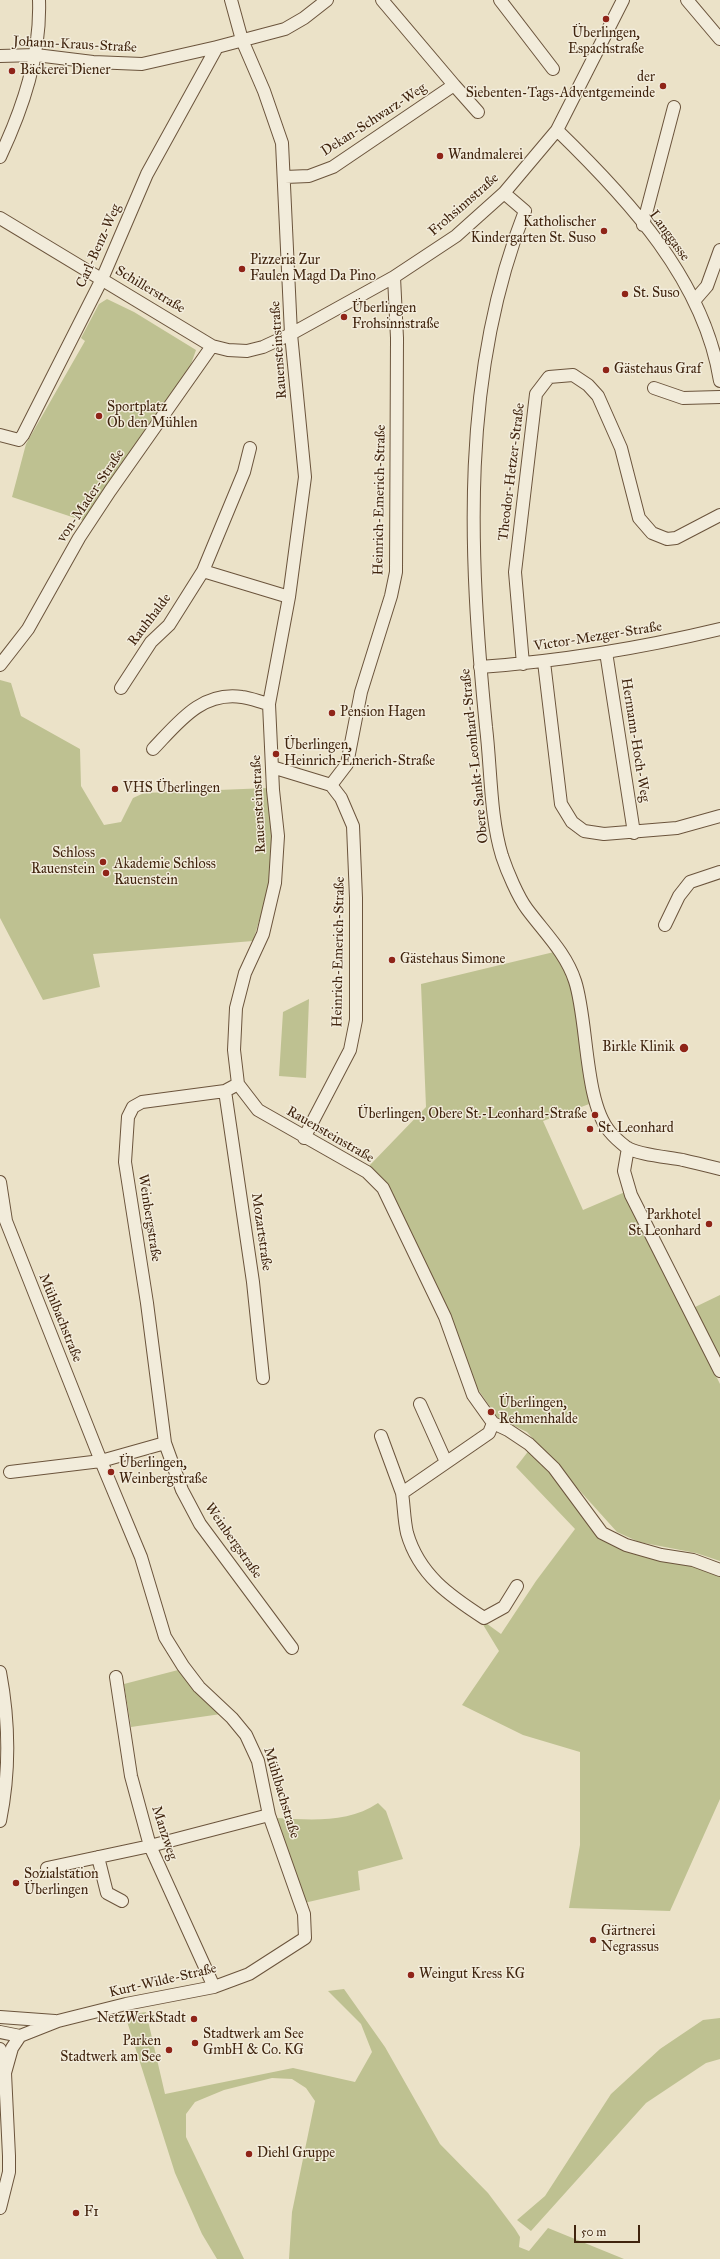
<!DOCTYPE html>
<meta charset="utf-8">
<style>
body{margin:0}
#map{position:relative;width:720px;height:2259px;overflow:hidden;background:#ebe2c8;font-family:"IM FELL Great Primer",serif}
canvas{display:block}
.scale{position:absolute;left:574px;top:2225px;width:66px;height:18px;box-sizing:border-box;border:2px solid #40240e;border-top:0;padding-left:5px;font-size:12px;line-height:14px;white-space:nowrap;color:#40240e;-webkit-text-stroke:3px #f2ecdb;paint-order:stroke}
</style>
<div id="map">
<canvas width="720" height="2259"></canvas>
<div class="scale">50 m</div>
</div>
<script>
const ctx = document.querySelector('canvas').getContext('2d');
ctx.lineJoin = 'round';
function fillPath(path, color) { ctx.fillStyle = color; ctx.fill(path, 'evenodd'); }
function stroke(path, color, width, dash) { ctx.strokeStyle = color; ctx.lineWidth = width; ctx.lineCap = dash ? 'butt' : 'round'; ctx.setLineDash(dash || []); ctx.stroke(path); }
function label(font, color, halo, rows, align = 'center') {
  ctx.font = font + ' "IM FELL Great Primer",serif'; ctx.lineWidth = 3; ctx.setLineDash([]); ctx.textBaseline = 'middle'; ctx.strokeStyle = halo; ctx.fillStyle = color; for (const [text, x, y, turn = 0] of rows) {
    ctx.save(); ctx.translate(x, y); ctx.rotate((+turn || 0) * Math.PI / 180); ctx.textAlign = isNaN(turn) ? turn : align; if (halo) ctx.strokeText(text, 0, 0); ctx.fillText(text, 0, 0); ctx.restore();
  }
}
fillPath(new Path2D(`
 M107,299L134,312L196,350L190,367L84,521L12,497L26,444L85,341L81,338L99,304Z
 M0,680L11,683L21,716L80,749L81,786L104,825L121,822L133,798L144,793L268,788L273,836L270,884L253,941L93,954L100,987L43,1000L0,918Z
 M554,952L571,979L592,1103L543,1121L583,1210L625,1192L720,1384V1561L696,1553L639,1542L617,1532L527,1432L498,1418L477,1388L389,1189L369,1166L426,1107L421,984Z
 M309,999L306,1078L279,1076L283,1012Z
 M720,1295V1366L691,1309Z
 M530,1449L548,1466L602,1539L694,1563L720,1573V1799L670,1911L569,1908L580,1845V1752L523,1735L462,1705L499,1651L479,1618L501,1634L536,1581L575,1529L516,1467Z
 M182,1669L221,1714L131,1727L124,1684Z
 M378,1803L386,1811L403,1859L358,1871L360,1890L304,1903L277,1818C311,1820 349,1823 378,1803Z
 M344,1989L385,2047L440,2144L488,2193L515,2229L520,2237L519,2247L529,2251L548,2228L624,2259H289L292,2212L315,2101L306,2088L292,2079L272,2078L224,2090L195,2102L186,2114V2137L244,2259H217L202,2234L175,2173L125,2015L146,2012L165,2094L293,2068L355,2082L372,2052L361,2024L328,1991Z
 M720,2018V2059L706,2063L646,2103L531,2231L517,2220L545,2196L611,2094L660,2049L703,2020Z`), '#bec191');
const minor = new Path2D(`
 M231,0L242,40L264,91L282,143L291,334L305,477L289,597L269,704L273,790L278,836L275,883L263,934L245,973L236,1008L234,1050L238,1084L258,1110L367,1172L383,1188L445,1317L473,1395L493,1423L508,1430L529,1444L554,1468L602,1533L626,1545L661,1555L693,1560L720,1570
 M500,0L553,69
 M687,0L720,39
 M0,56L36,55L93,62L142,64L217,47L285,29L304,18L327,0
 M454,85L478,112
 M557,130C628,199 704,280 720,381
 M0,157C23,108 41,55 39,0
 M285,177L309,176L333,167L454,85L382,0
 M504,193L525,211C460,376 469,554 486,727C491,768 490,817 502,856C507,871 518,897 527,909C544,932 566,953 575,981C588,1020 584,1102 610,1132C614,1137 621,1143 626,1147C638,1155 668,1157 683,1160C696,1163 708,1166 720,1169
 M0,218L212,346L228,350L247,351L263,347L291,334L394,277L456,236L504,193L557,130L623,0
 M643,225L674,107
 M694,301L707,286L720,250
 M654,388L683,398L720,397
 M0,435L19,440L23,435L102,279L147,174L217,47
 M203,571L244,472L250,448
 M606,652L634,833
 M544,662L561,804L572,822L584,831L604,834L677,828L720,816
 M523,664L515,572L536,394L549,377L573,375L588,385L598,396L621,448L639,518L652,533L667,539L676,538L720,515
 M0,665L28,629L79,538L110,491L212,346
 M480,667C561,661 641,648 720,629
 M121,688L151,642L169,625L203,571L289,597
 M153,749C178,723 201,691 242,697C251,698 260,702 269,704
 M272,767L331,785L341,798L353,826L356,898V1020L350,1050L304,1138
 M331,785L347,764L361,692L391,596L396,572L397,338L394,277
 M665,925L679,896L690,882L720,872
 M225,1091L253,1282L263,1378
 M628,1148L624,1171L631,1195L720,1371
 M0,1182L6,1221L101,1461L141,1557L165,1637L183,1666L199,1687L232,1718L246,1735L258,1761L269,1815L304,1914L305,1938L249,1974L214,1987L126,2004L58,2021L20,2036L12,2048L5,2073
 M420,1404L446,1462
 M493,1423L489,1433L402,1493C404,1506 404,1520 407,1533C419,1575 450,1596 484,1618L504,1607L517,1586
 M381,1436L402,1493
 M165,1443L182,1490L200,1524L292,1648
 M10,1472L101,1461L165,1443L147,1303L125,1162L128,1117L133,1107L142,1102L225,1091L238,1084
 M0,1672C9,1720 10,1772 0,1821
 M116,1677L131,1776L150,1846L214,1987
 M98,1857L107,1893L122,1901
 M47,1868L150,1846L269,1815
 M0,2017L55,2021
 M0,2032L20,2036
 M0,2049L5,2073L9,2156V2172L0,2208`);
stroke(minor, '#6b543c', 14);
stroke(minor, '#f2ecdb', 12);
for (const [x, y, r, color] of [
 [606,19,4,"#8f2418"],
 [12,71,4,"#8f2418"],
 [663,86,4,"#8f2418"],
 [440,156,4,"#8f2418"],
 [604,231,4,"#8f2418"],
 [242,269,4,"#8f2418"],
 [625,294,4,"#8f2418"],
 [344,317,4,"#8f2418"],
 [606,370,4,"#8f2418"],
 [99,416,4,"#8f2418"],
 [332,713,4,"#8f2418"],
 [276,754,4,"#8f2418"],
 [115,789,4,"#8f2418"],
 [103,862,4,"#8f2418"],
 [106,873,4,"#8f2418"],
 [392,960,4,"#8f2418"],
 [684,1048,5,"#8f2418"],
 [595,1115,4,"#8f2418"],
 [590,1129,4,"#8f2418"],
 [709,1224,4,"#8f2418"],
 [491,1412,4,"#8f2418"],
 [111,1472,4,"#8f2418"],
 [16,1883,4,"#8f2418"],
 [593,1940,4,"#8f2418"],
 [411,1975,4,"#8f2418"],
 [194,2019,4,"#8f2418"],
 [195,2043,4,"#8f2418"],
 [169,2050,4,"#8f2418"],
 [249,2154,4,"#8f2418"],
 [76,2213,4,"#8f2418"]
]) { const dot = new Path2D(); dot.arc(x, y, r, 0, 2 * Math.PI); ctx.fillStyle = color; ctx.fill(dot); stroke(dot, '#f2ecdb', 1.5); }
label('14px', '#40240e', '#f2ecdb', [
 ["Überlingen,",606,34,"center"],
 ["Espachstraße",606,50,"center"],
 ["Bäckerei Diener",20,71],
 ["der",655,78,"right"],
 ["Siebenten-Tags-Adventgemeinde",655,94,"right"],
 ["Wandmalerei",448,156],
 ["Katholischer",596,223,"right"],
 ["Kindergarten St. Suso",596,239,"right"],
 ["Pizzeria Zur",250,261],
 ["Faulen Magd Da Pino",250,277],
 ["St. Suso",633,294],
 ["Überlingen",352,309],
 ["Frohsinnstraße",352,325],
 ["Gästehaus Graf",614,370],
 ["Sportplatz",107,408],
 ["Ob den Mühlen",107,424],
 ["Pension Hagen",340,713],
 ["Überlingen,",284,746],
 ["Heinrich-Emerich-Straße",284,762],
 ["VHS Überlingen",123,789],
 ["Schloss",95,854,"right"],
 ["Rauenstein",95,870,"right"],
 ["Akademie Schloss",114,865],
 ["Rauenstein",114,881],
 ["Gästehaus Simone",400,960],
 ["Birkle Klinik",675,1048,"right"],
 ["Überlingen, Obere St.-Leonhard-Straße",587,1115,"right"],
 ["St. Leonhard",598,1129],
 ["Parkhotel",701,1216,"right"],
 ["St Leonhard",701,1232,"right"],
 ["Überlingen,",499,1404],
 ["Rehmenhalde",499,1420],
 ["Überlingen,",119,1464],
 ["Weinbergstraße",119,1480],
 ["Sozialstation",24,1875],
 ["Überlingen",24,1891],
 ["Gärtnerei",601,1932],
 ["Negrassus",601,1948],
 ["Weingut Kress KG",419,1975],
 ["NetzWerkStadt",186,2019,"right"],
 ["Stadtwerk am See",203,2035],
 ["GmbH & Co. KG",203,2051],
 ["Parken",161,2042,"right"],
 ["Stadtwerk am See",161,2058,"right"],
 ["Diehl Gruppe",257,2154],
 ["F1",84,2213]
], 'left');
label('14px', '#40240e', '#f2ecdb', [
 ["Johann-Kraus-Straße",75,45,3],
 ["Dekan-Schwarz-Weg",374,120,-33],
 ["Frohsinnstraße",464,205,-41],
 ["Langgasse",669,236,54],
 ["Carl-Benz-Weg",99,246,-66],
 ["Schillerstraße",150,290,31],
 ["Rauensteinstraße",279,350,-94],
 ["Theodor-Hetzer-Straße",512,472,-83],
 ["von-Mader-Straße",91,496,-56],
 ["Heinrich-Emerich-Straße",380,500,-89],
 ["Rauhhalde",150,620,-53],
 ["Victor-Mezger-Straße",598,637,-9],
 ["Hermann-Hoch-Weg",635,740,81],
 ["Obere Sankt-Leonhard-Straße",475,756,-96],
 ["Rauensteinstraße",259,804,-93],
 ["Heinrich-Emerich-Straße",339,952,-89],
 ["Rauensteinstraße",330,1135,30],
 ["Weinbergstraße",149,1218,81],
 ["Mozartstraße",261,1232,82],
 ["Mühlbachstraße",60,1318,68],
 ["Weinbergstraße",233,1541,55],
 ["Mühlbachstraße",281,1793,73],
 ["Manzweg",164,1833,72],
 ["Kurt-Wilde-Straße",163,1981,-13]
]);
</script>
